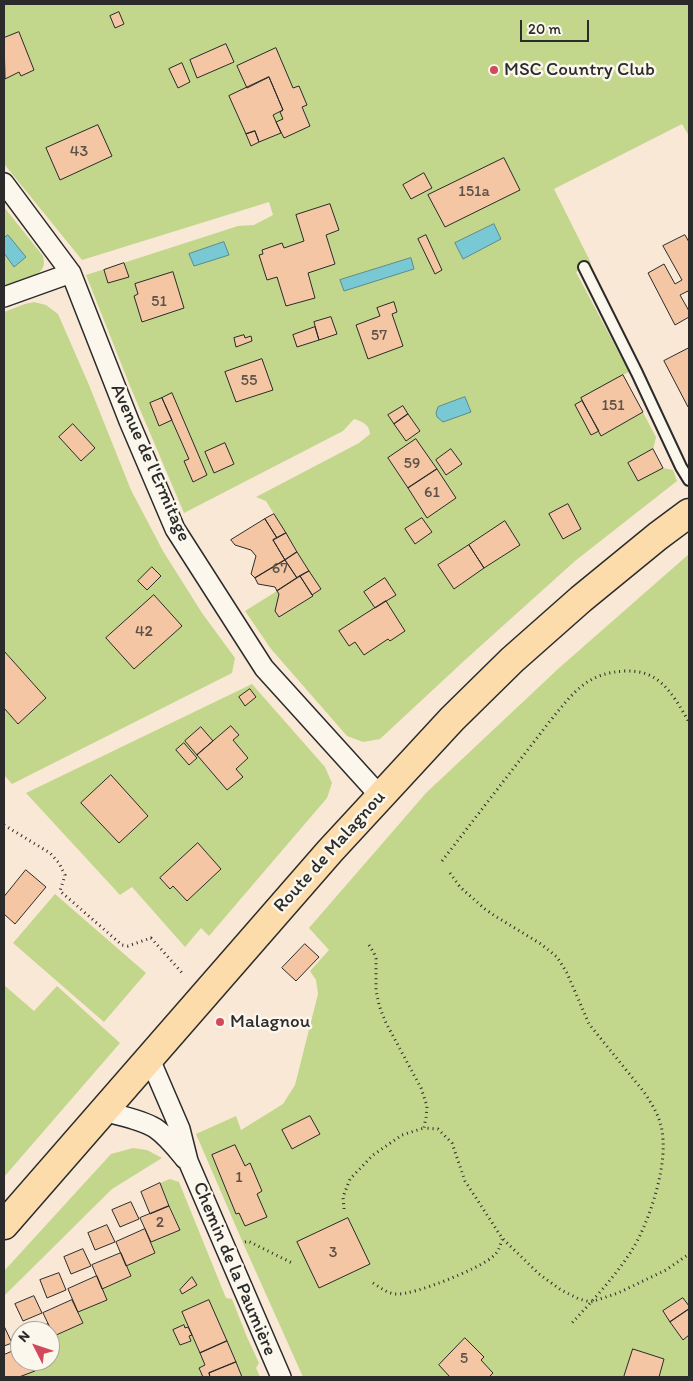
<!DOCTYPE html>
<meta charset="utf-8">
<style>
body{margin:0}
#map{position:relative;width:693px;height:1381px;overflow:hidden;background:#f9e8d6;font-family:Itim,sans-serif}
canvas{display:block}
.frame{position:absolute;inset:0;border:5px solid #2b2b2b;pointer-events:none}
.north{position:absolute;left:10px;top:1321px;width:50px;height:50px;box-sizing:border-box;background:#fbf7ec;border:1px solid #a8a59f;border-radius:50%;rotate:311deg;font-size:14px;font-weight:700;line-height:20px;text-align:center;color:#2b2b2b}
.north::after{content:'';display:block;margin:auto;width:18px;height:22px;background:#d1495b;clip-path:polygon(50% 0,100% 100%,50% 72%,0 100%)}
.scale{position:absolute;left:520px;top:20px;width:69px;height:22px;box-sizing:border-box;border:2px solid #2b2b2b;border-top:0;padding-left:6px;font-size:15px;line-height:18px;white-space:nowrap;color:#2b2b2b;-webkit-text-stroke:4px #fbf7ec;paint-order:stroke}
</style>
<div id="map">
<canvas width="693" height="1381"></canvas>
<div class="frame"></div>
<div class="north">N</div>
<div class="scale">20 m</div>
</div>
<script>
const ctx = document.querySelector('canvas').getContext('2d');
ctx.lineJoin = 'round';
function fillPath(path, color) { ctx.fillStyle = color; ctx.fill(path, 'evenodd'); }
function stroke(path, color, width, dash) { ctx.strokeStyle = color; ctx.lineWidth = width; ctx.lineCap = dash ? 'butt' : 'round'; ctx.setLineDash(dash || []); ctx.stroke(path); }
function label(font, color, halo, rows, align = 'center') {
  ctx.font = font + ' Itim,sans-serif'; ctx.lineWidth = 5; ctx.setLineDash([]); ctx.textBaseline = 'middle'; ctx.strokeStyle = halo; ctx.fillStyle = color; for (const [text, x, y, turn = 0] of rows) {
    ctx.save(); ctx.translate(x, y); ctx.rotate((+turn || 0) * Math.PI / 180); ctx.textAlign = isNaN(turn) ? turn : align; if (halo) ctx.strokeText(text, 0, 0); ctx.fillText(text, 0, 0); ctx.restore();
  }
}
fillPath(new Path2D(`
 M4,4H689V136L682,124L554,189L591,263L576,272L629,372L623,375L656,437L653,450L663,468L673,470L677,481L575,561L465,660L380,739L363,742L347,736L271,649L245,611L309,571L266,501L256,497L359,443L370,434C369,424 363,422 354,419L343,431L184,513L130,386L86,275L238,226L254,225L273,215L269,202L82,260L4,164Z
 M4,207L43,256C44,261 45,265 42,269C38,277 13,283 4,286Z
 M34,302L46,305L58,314L89,385L131,490L163,551L202,613L235,658L232,673L12,784L4,775V708L18,724L46,698L4,651V312L25,304Z
 M689,554V1377H303L243,1243L196,1134L236,1116L241,1130L283,1104L295,1085L318,994L316,980L310,971L329,950L309,928L426,793L559,668Z
 M252,684L325,767L332,783L327,798L209,936L201,928L185,947L132,887L120,895L26,793Z
 M55,894L146,973L104,1022L13,943Z
 M4,985L34,1011L57,986L120,1043L4,1177Z
 M133,1148L147,1150L162,1158L112,1189L4,1296V1271L111,1154Z
 M170,1179L179,1182L226,1298L232,1299L247,1337L259,1363L256,1368L260,1377H242L226,1342L200,1353L205,1365L199,1368L203,1377H19L35,1371L30,1361H50V1351L59,1347L54,1336L83,1323L78,1312L107,1300L102,1289L130,1277L126,1266L155,1253L151,1242L180,1230L160,1183Z`), '#c2d78c');
const water = new Path2D(`
 M494,224L501,239L463,259L455,243Z
 M8,235L26,257L14,267L4,253V238Z
 M224,242L229,255L194,266L189,254Z
 M411,258L414,269L344,291L340,280Z
 M465,397L471,412L443,422L437,417L436,413L438,407Z`);
fillPath(water, '#79c9d5');
stroke(water, '#5a8a91', 1);
const building = new Path2D(`
 M119,12L124,24L115,28L110,16Z
 M19,32L34,70L21,76L19,72L5,79L4,38Z
 M226,44L234,62L197,78L190,60Z
 M276,48L293,88L299,86L307,105L302,107L310,126L284,138L276,122L283,119L280,112L283,110L269,77L247,88L237,66Z
 M182,63L190,82L178,88L169,69Z
 M269,77L283,110L273,115L281,133L259,142L255,131L246,134L229,96Z
 M98,125L112,156L60,180L46,148Z
 M255,131L259,142L251,146L246,134Z
 M504,158L520,190L445,227L428,195Z
 M424,173L432,188L411,199L403,185Z
 M330,204L339,230L326,235L335,264L308,273L315,298L286,306L277,277L267,280L259,255L263,254L262,250L282,243L284,248L304,241L296,215Z
 M426,235L442,270L435,274L418,239Z
 M685,235L689,242V294L688,291L680,295L689,311V317L675,325L648,273L664,264L675,284L682,280L663,246Z
 M124,263L129,277L108,283L104,270Z
 M173,272L184,308L142,322L134,296L138,294L135,284Z
 M394,302L397,312L392,314L403,346L368,359L356,325L380,316L377,308Z
 M331,317L337,334L319,340L314,322Z
 M315,327L319,340L297,347L293,335Z
 M244,335L245,338L251,336L252,341L236,347L234,338Z
 M689,348V406L688,407L664,361Z
 M262,359L273,390L236,402L225,372Z
 M623,375L643,412L601,436L581,398Z
 M172,393L207,475L193,482L184,461L189,459L162,398Z
 M162,398L172,420L159,426L150,403Z
 M582,401L599,431L591,435L575,405Z
 M403,406L408,414L394,424L388,415Z
 M408,414L420,431L406,441L394,424Z
 M73,424L95,448L81,461L59,437Z
 M416,439L437,469L408,488L388,458Z
 M225,443L234,464L214,473L205,452Z
 M451,449L462,464L446,475L436,460Z
 M653,449L663,468L638,481L628,463Z
 M437,469L456,498L427,518L408,488Z
 M568,504L581,529L563,539L549,514Z
 M274,514L286,533L277,538L265,519Z
 M422,518L432,532L415,544L405,529Z
 M265,519L277,538L273,540L285,560L255,578L251,574L256,556L251,550L235,545L231,540Z
 M505,521L520,545L484,568L469,545Z
 M286,533L297,552L285,560L273,540Z
 M469,545L484,568L454,589L438,565Z
 M297,552L309,571L297,578L285,560Z
 M285,560L297,578L277,591L275,587L258,584L255,578Z
 M152,567L161,576L147,590L138,581Z
 M309,571L321,589L312,595L300,576Z
 M300,576L313,596L279,617L275,611L279,594L277,591Z
 M385,578L396,595L375,608L364,592Z
 M154,595L182,626L134,669L106,638Z
 M386,601L405,631L390,641L388,639L364,655L355,642L349,646L339,631Z
 M4,651L46,698L18,724L4,708Z
 M250,689L256,697L245,706L239,697Z
 M231,726L239,735L233,740L248,758L236,769L243,777L227,790L197,755Z
 M201,727L213,741L197,755L185,741Z
 M184,743L197,758L189,765L176,750Z
 M111,775L148,816L119,843L81,803Z
 M198,843L221,869L187,901L173,886L170,889L160,878Z
 M26,870L46,887L15,924L4,914V897Z
 M305,944L319,957L296,981L282,968Z
 M310,1116L320,1134L292,1149L282,1130Z
 M235,1145L245,1166L250,1163L262,1191L257,1194L267,1217L245,1226L239,1213L236,1214L212,1155Z
 M160,1183L169,1206L150,1214L141,1192Z
 M131,1202L139,1219L120,1227L112,1210Z
 M169,1206L180,1230L151,1242L140,1218Z
 M348,1218L370,1264L319,1288L297,1242Z
 M107,1225L115,1242L95,1250L88,1233Z
 M145,1229L155,1253L126,1266L116,1242Z
 M83,1249L91,1266L71,1274L64,1257Z
 M121,1253L131,1276L102,1289L92,1265Z
 M59,1273L66,1290L47,1298L40,1280Z
 M97,1276L107,1300L78,1312L68,1289Z
 M192,1277L197,1285L182,1294L180,1290Z
 M34,1296L42,1313L23,1321L15,1304Z
 M683,1298L689,1306V1309L670,1322L663,1311Z
 M72,1300L83,1323L54,1336L43,1313Z
 M209,1300L227,1341L200,1353L182,1312Z
 M689,1309V1335L683,1340L670,1322Z
 M48,1324L59,1347L50,1351V1331H31Z
 M184,1325L185,1328L188,1327L192,1335L189,1336L191,1341L180,1345L173,1330Z
 M4,1326L12,1343L4,1346Z
 M465,1338L484,1357L481,1360L493,1373L489,1377H450L439,1365Z
 M227,1341L236,1362L209,1373L210,1377H203L199,1368L205,1365L200,1353Z
 M20,1348V1361H30L35,1371L19,1377H4V1355Z
 M633,1349L664,1359L659,1377H624Z
 M236,1362L242,1377H210L209,1373Z`);
fillPath(building, '#f4c6a3');
stroke(building, '#2b2b2b', 1);
const service = new Path2D(`
 M584,267L637,373L681,467L689,480`);
const minor = new Path2D(`
 M4,183L71,273L129,421L175,529L264,668L380,796
 M4,297L71,273
 M149,1057L180,1129L188,1161L281,1377
 M103,1111C120,1116 140,1119 155,1128C167,1136 176,1148 185,1159`);
const primary = new Path2D(`
 M4,1225L330,851L452,719L512,660L581,599L658,536L689,513`);
stroke(service, '#2b2b2b', 14);
stroke(minor, '#2b2b2b', 22);
stroke(primary, '#2b2b2b', 31);
stroke(new Path2D(`
 M4,825L50,853L59,863L65,875L60,891L122,945L128,946L151,938L184,975
 M442,861L550,721C574,692 587,672 627,671C638,671 648,673 656,679C671,689 680,707 689,722
 M450,873L460,887L485,909L495,916L541,944L557,957L567,973L589,1024L644,1092C651,1103 658,1113 661,1126C670,1160 650,1221 632,1250C615,1277 592,1301 571,1324
 M369,945L374,953L376,959V990L379,1005L385,1021L421,1088L427,1106L426,1117L424,1128L438,1129L452,1143L465,1181L502,1238L539,1274L561,1290L579,1299L591,1302L618,1293L666,1270L689,1254
 M344,1209L343,1197L350,1179L373,1155L402,1135L424,1128
 M245,1242L248,1241L294,1264
 M373,1283C381,1288 388,1294 397,1294C414,1295 478,1269 491,1258C498,1253 500,1247 502,1239`), '#2b2b2b', 3, [1, 4]);
stroke(service, '#fbf7ec', 10);
stroke(minor, '#fbf7ec', 19);
stroke(primary, '#fddcac', 28);
for (const [x, y, r, color] of [
 [494,70,5,"#d1495b"],
 [220,1022,5,"#d1495b"]
]) { const dot = new Path2D(); dot.arc(x, y, r, 0, 2 * Math.PI); ctx.fillStyle = color; ctx.fill(dot); stroke(dot, '#fbf7ec', 2); }
label('16px', '#5d5249', null, [
 ["43",79,152],
 ["151a",474,192],
 ["51",159,302],
 ["57",379,336],
 ["55",249,381],
 ["151",613,406],
 ["59",412,464],
 ["61",432,493],
 ["67",280,569],
 ["42",144,632],
 ["1",239,1178],
 ["2",160,1223],
 ["3",333,1253],
 ["5",464,1359]
]);
label('19px', '#2b2b2b', '#fbf7ec', [
 ["MSC Country Club",504,70],
 ["Malagnou",230,1022]
], 'left');
label('19px', '#2b2b2b', '#fbf7ec', [
 ["Avenue de l'Ermitage",150,463,66],
 ["Route de Malagnou",330,852,-48],
 ["Chemin de la Paumière",234,1269,67]
]);
</script>
